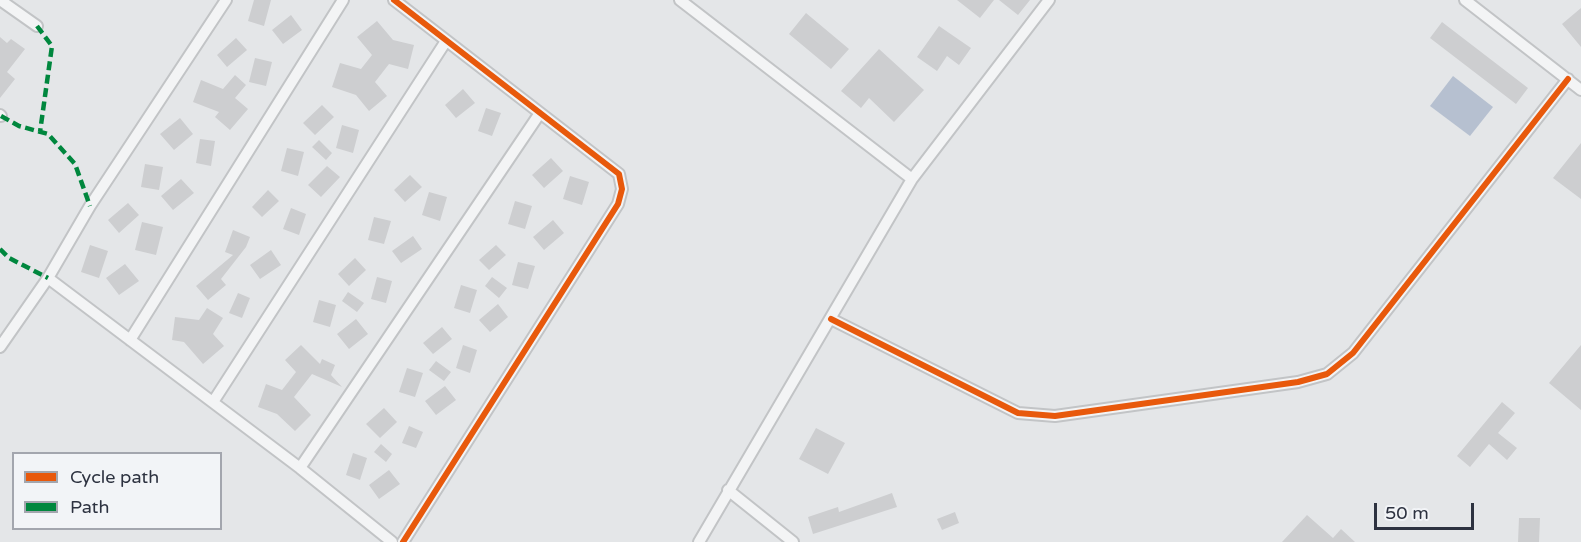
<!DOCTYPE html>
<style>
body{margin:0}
#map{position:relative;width:1581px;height:542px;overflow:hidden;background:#e4e6e8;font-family:"Varela Round",sans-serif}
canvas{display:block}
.legend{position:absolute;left:12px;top:452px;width:210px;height:78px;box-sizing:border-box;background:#f2f4f7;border:2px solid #a3a6ae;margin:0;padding:8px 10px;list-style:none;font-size:18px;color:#2d3240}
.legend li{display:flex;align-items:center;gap:12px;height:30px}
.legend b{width:30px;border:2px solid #a3a6ae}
.scale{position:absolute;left:1374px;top:503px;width:100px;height:27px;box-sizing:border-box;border:3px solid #2d3240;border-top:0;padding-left:8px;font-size:18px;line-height:21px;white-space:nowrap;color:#2d3240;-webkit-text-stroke:4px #f2f4f7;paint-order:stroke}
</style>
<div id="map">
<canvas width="1581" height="542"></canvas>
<ul class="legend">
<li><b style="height:8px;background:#e8590c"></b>Cycle path</li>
<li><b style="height:8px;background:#00873e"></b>Path</li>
</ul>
<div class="scale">50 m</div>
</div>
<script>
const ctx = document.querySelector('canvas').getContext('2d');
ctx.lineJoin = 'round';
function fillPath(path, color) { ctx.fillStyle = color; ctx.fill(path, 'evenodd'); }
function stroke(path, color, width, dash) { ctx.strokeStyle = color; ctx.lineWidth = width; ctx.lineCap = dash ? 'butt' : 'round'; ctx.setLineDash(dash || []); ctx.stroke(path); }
fillPath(new Path2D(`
 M1453,76L1493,107L1470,136L1430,106Z`), '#b6c0d0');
fillPath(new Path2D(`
 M254,0H271L264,26L248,21Z
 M957,0H994L980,18Z
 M999,0H1030L1018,15Z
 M1581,8V47L1562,24Z
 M806,13L849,49L831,69L789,34Z
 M291,15L302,30L283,44L272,30Z
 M377,21L393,40L414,45L408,69L389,64L375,82L387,96L369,111L356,95L332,87L340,63L361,69L372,55L357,37Z
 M1442,22L1528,88L1516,104L1430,38Z
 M939,26L971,48L959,65L947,56L937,71L917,57Z
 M0,37L7,43L11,39L25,49L7,72L15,79L0,98Z
 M236,38L247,50L227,67L217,55Z
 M879,49L924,90L894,122L869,98L861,108L841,91Z
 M255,58L272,62L266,86L249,82Z
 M235,75L246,85L235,98L248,109L230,130L215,117L219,112L193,102L201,80L223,89Z
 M463,89L475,103L456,118L445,105Z
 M322,105L334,117L315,135L303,123Z
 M486,108L501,113L492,136L478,131Z
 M180,118L193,134L174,150L160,134Z
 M342,125L359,130L353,153L336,148Z
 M200,139L215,141L211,166L196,163Z
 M319,140L332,153L326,160L312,147Z
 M1581,143V199L1553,178Z
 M287,148L304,152L298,176L281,171Z
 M551,158L563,171L544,188L532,175Z
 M145,164L163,167L159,190L141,187Z
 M327,166L340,177L321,197L308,185Z
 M410,175L422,187L405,202L394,190Z
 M570,176L589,182L582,205L563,199Z
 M181,179L194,193L173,210L161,196Z
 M268,190L279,201L262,217L252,207Z
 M429,192L447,197L440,221L422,215Z
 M515,201L532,206L525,229L508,224Z
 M128,203L139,215L119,233L108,220Z
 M291,208L306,214L299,235L283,229Z
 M374,217L391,221L384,244L368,240Z
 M553,220L564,233L544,250L533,237Z
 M142,222L163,227L156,255L135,250Z
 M233,230L250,237L246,247L221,279L226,285L208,300L196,286L233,255L225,252Z
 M413,236L422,249L401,263L392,251Z
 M90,245L108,251L99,278L81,272Z
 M496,245L506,255L489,270L479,260Z
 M271,250L281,265L260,279L250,265Z
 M355,258L366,270L349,286L338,274Z
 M518,262L535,266L528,289L512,285Z
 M125,264L139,281L119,295L106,278Z
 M377,277L392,281L386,303L371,299Z
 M492,277L507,288L499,298L485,286Z
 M461,285L477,290L470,313L454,308Z
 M348,292L364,303L357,312L342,301Z
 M238,293L250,298L242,318L229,313Z
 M319,300L336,305L330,327L313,322Z
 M498,304L508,317L490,332L479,320Z
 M207,308L223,318L213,334L224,346L203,364L184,342L172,340L175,317L199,320Z
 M356,319L368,334L349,349L337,334Z
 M442,327L452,339L433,354L423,343Z
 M301,345L320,364L322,359L335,365L331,375L342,387L312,374L294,397L311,415L295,431L277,414L258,407L266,384L282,390L296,372L285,360Z
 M463,345L477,350L470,373L456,368Z
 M1581,345V410L1549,383Z
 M436,361L451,372L444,381L429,370Z
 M407,368L423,373L415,397L399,392Z
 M445,386L456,400L436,415L425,401Z
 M1502,402L1515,413L1498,433L1517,448L1507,460L1489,444L1470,467L1457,456Z
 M384,408L397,422L380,438L366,424Z
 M409,426L423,432L416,448L402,443Z
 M816,428L845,443L828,474L799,459Z
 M381,444L392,454L386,462L374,452Z
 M353,453L367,458L360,480L346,475Z
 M389,470L400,484L379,499L369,485Z
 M892,493L897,507L813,534L808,517L838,507L839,512Z
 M955,512L959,523L942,530L937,519Z
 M1307,515L1333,538L1341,529L1355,542H1282Z
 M1519,518H1540L1539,542H1518Z`), '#cdced0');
const minor = new Path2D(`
 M0,0L37,26
 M394,0L619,174L622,189L618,204L403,542
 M680,0L912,179
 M1465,0L1581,90
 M0,115L1,116
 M48,278L300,468L392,542
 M831,319L1018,413L1055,416L1298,382L1327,374L1353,353L1568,79
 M130,340L343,0
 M0,347L48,278L90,206L226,0
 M213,402L446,41
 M300,468L540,113
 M728,490L793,542
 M699,542L912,179L1049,0`);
stroke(minor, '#c2c4c6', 14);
stroke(minor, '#f3f4f5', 10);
stroke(new Path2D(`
 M37,26L52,46L40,132
 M1,116L19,126L48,134L75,164L90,206
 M0,249L9,258L48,278`), '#00873e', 4.5, [9, 4.5]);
stroke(new Path2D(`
 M394,0L619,174L622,189L618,204L403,542
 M831,319L1018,413L1055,416L1298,382L1327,374L1353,353L1568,79`), '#e8590c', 6);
</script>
